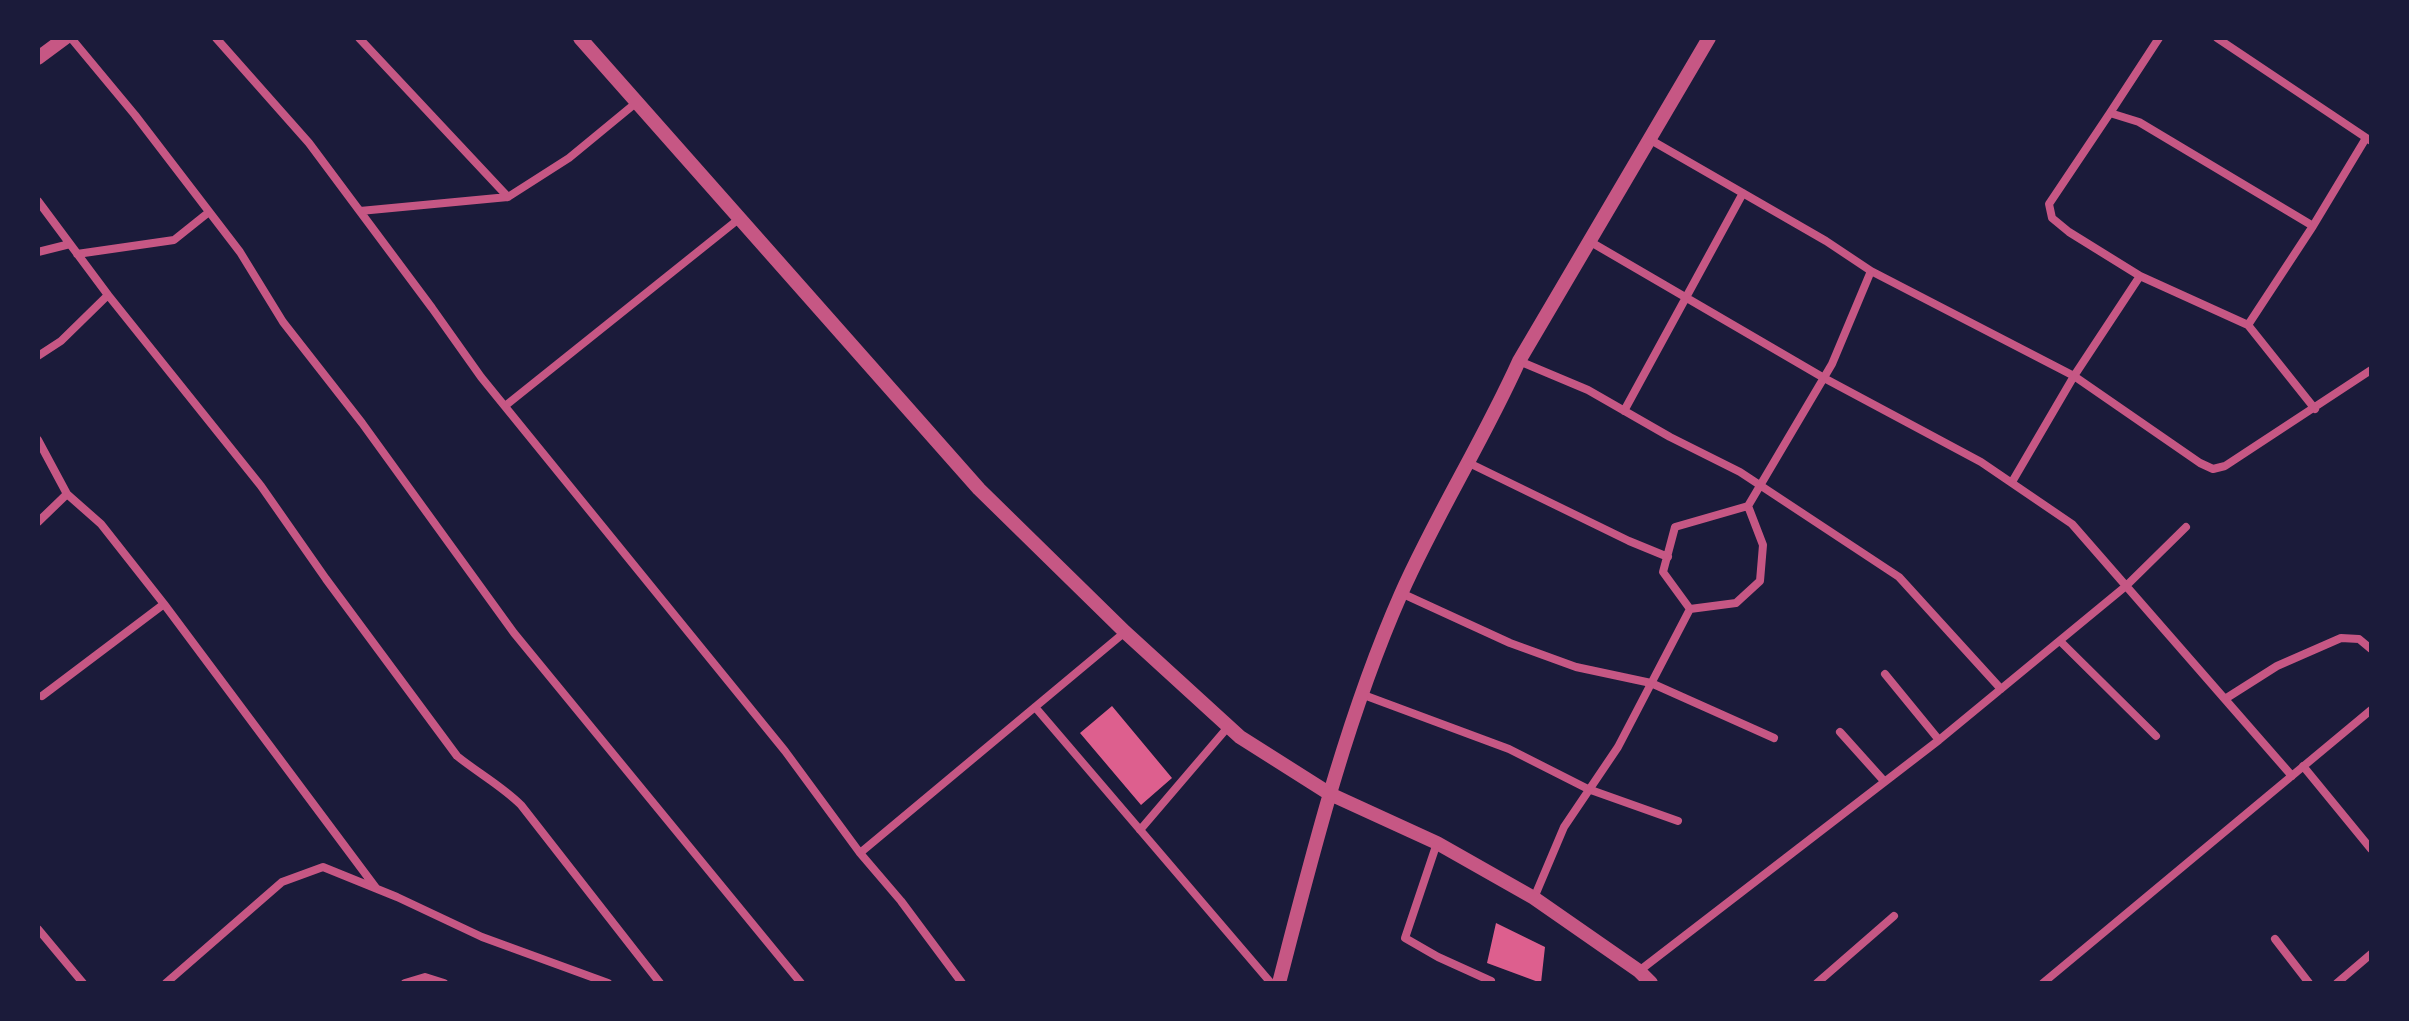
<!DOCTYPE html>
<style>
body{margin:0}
#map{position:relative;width:2409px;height:1021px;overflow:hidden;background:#1b1b3a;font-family:"Golos Text",sans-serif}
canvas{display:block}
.frame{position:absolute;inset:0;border:40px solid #1b1b3a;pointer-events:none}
</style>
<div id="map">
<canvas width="2409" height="1021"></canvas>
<div class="frame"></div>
</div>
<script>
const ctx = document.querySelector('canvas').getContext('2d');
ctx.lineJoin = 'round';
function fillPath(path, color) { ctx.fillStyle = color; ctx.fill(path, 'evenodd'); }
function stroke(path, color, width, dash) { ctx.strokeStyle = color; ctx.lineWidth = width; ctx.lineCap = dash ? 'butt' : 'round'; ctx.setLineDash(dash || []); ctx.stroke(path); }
fillPath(new Path2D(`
 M1112,706L1172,778L1141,805L1080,733Z
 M1496,923L1545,947L1541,983L1487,963Z`), '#dd5f8e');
stroke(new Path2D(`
 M71,38L135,115L240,252L283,322L362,423L514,633L801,983
 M216,38L309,143L432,308L481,377L785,751L860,853L901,901L962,983
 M359,38L508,197L569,158L637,102
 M2217,38L2371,141
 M2110,113L2159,38
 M1649,139L1826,241L1871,271
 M38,201L108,295L61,341L38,356
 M360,211L508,197
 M1589,241L1824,378L1981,462L2072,524L2292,776
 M38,252L70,244
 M77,254L174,240L209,212
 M2140,276L2069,232L2052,218L2049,204L2110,113L2139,122L2313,226
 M108,295L261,486L326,579L457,756C478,773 502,786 521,805L660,983
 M2248,325L2315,409
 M1519,361L1588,390L1670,437L1740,472L1899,577L2001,689
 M505,406L740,218
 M1624,411L1743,193
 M38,440L67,494L38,522
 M1467,462L1629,541L1668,557
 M2012,482L2074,376L2200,463L2213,469L2225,466L2371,370
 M67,494L101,524L164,604L376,888
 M1401,593L1510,643L1576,667L1651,683L1774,738
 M1690,609L1736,603L1760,581L1763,545L1748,506
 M2060,641L2156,736
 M1885,674L1939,740
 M1361,694L1509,749L1588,789L1678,821
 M42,696L164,604
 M2225,699L2277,666L2341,638L2359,639L2371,649
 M1035,707L1271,983
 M1840,732L1884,781
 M2303,766L2371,849
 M1140,830L1228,727
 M1437,843L1405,938L1438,957L1491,981
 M860,853L1125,632
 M1534,898L1564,827L1618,747L1690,609L1663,572L1675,527L1748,506L1832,364L1871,271L2074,376L2140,276L2248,325L2313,226L2366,138
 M38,929L83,983
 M2275,939L2309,983
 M1639,971L1939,740L2126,586L2186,527
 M166,983L282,882L323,867L397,897L482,937L608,983
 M405,983L425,977L444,983
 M1817,983L1894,916
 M2043,983L2371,710
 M2337,983L2371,954`), '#c65784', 8);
stroke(new Path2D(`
 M580,38L979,489L1125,632L1240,737L1330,794L1437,843L1534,898L1639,971L1651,983
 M38,58L65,38
 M1279,983C1313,852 1346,719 1401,594C1436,515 1483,441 1519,361L1709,38`), '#c65784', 14);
</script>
